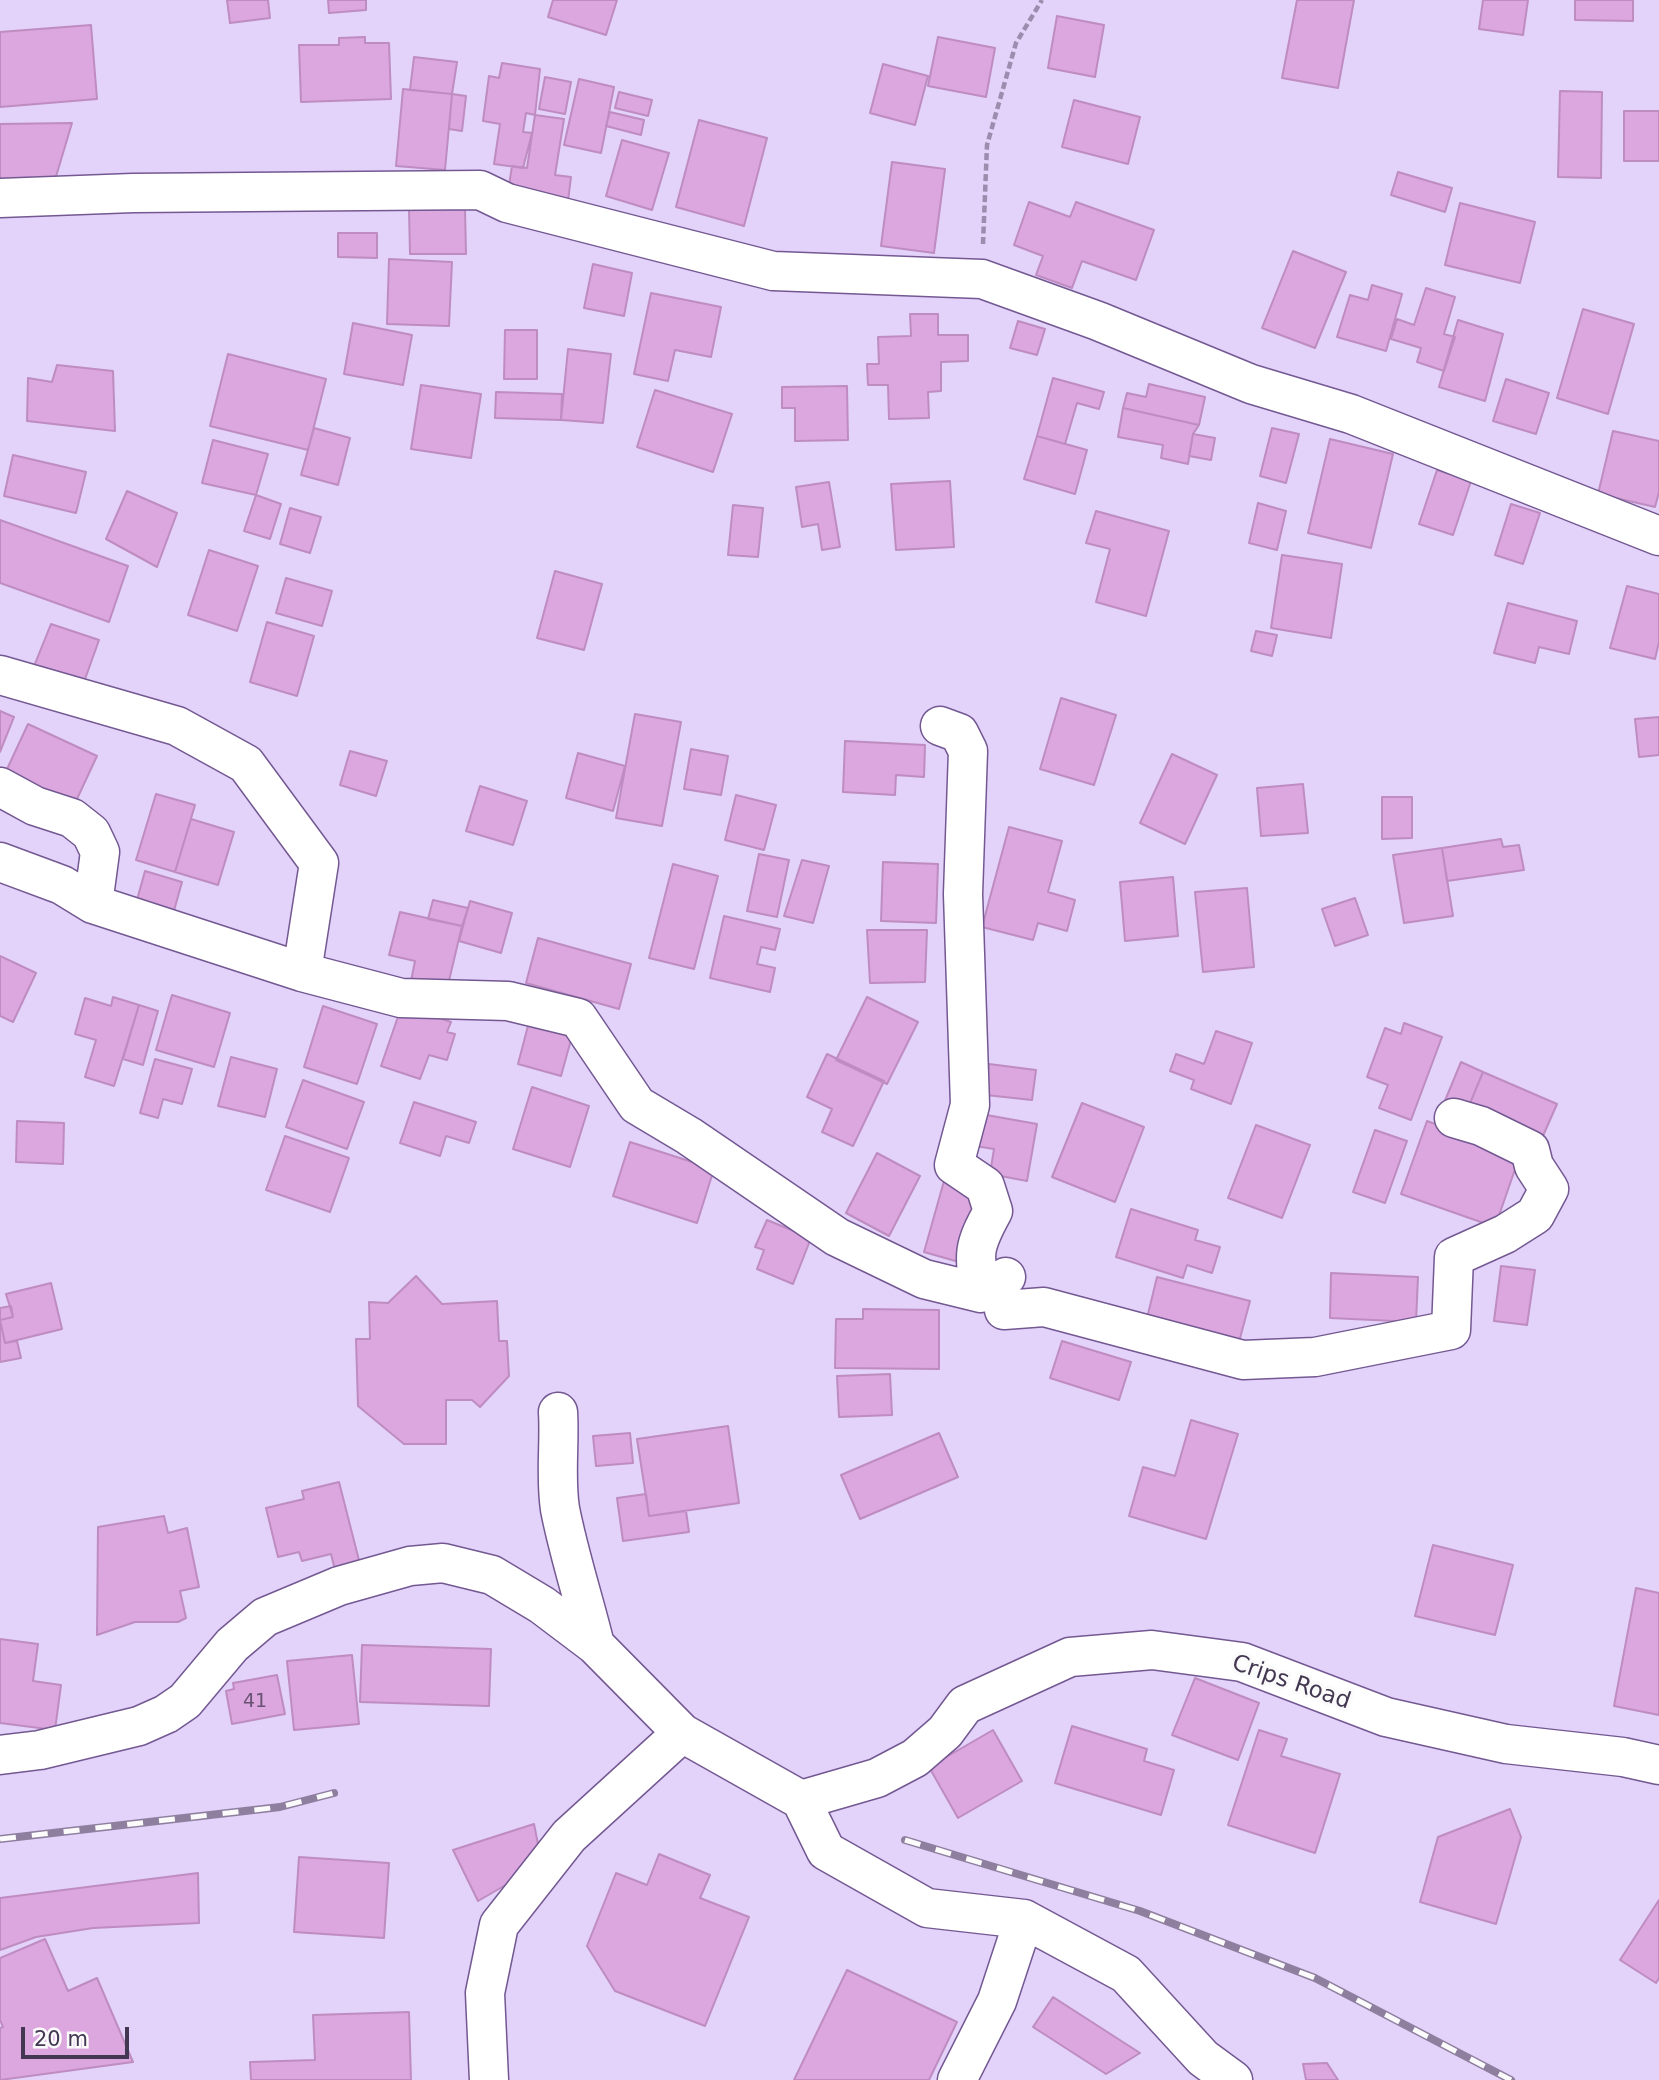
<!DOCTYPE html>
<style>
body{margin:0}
#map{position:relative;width:1659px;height:2080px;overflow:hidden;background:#e3d2f9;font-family:"DejaVu Sans",sans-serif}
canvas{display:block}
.scale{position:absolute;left:21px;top:2027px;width:108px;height:32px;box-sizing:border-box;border:4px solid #433751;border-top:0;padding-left:9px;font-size:21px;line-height:24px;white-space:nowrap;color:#433751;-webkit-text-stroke:5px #fbfbfb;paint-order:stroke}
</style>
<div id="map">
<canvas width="1659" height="2080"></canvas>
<div class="scale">20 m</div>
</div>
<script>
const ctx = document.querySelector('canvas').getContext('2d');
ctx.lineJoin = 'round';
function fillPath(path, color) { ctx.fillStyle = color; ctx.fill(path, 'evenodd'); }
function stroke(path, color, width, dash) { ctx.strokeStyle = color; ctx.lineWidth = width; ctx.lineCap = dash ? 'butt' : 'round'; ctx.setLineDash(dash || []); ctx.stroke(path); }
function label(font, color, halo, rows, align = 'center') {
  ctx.font = font + ' "DejaVu Sans",sans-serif'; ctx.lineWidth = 7; ctx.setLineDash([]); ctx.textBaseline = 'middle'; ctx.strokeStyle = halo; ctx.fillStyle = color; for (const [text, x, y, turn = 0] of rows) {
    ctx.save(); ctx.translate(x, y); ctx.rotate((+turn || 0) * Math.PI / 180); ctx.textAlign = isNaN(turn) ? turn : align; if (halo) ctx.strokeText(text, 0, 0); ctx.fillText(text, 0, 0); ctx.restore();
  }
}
const building = new Path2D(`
 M227,0H268L270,18L230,23Z
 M328,0H366V10L329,13Z
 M553,0H617L606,35L548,17Z
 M1297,0H1354L1338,88L1282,78Z
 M1483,0H1528L1523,35L1479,29Z
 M1575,0H1633V21L1575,20Z
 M1057,16L1104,25L1095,77L1048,68Z
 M91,25L97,99L0,107V32Z
 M365,37V43H389L391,99L301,102L299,45H339V38Z
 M938,37L995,48L986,97L928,86Z
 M414,57L457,62L452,94L410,90Z
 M502,63L540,69L535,115L526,113L523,132L532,133L523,168L494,164L500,124L483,121L489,76L499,78Z
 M883,64L928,76L915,125L870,113Z
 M545,77L571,82L565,114L539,109Z
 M579,79L614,87L601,153L564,145Z
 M403,89L452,94L445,170L396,166Z
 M1560,91L1602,92L1601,178L1558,177Z
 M619,92L652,100L648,116L615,108Z
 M452,94L466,96L462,131L449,129Z
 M1074,100L1140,117L1128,164L1062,147Z
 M1624,111H1659V161H1624Z
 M610,112L644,120L641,135L606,126Z
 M535,115L564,119L555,175L571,177L568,201L508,192L512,166L527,168Z
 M699,120L767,138L744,226L676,207Z
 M72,123L52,190L0,195V124Z
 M622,140L669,153L652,210L606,196Z
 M892,162L945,169L934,253L881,246Z
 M1398,172L1452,188L1445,212L1391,195Z
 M1029,202L1070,217L1076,202L1154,230L1136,280L1082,261L1072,288L1036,275L1043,256L1014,245Z
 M1460,203L1535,222L1520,283L1445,265Z
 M465,209L466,254H410L409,210Z
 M338,233H377V258L338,257Z
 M1293,251L1346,272L1315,348L1262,328Z
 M389,259L452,262L449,326L387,324Z
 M593,264L632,273L624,316L584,308Z
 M1372,285L1402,294L1386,351L1337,337L1350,295L1368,300Z
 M1426,288L1455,297L1444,334L1455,337L1444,371L1417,362L1421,348L1391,339L1397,319L1414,325Z
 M651,293L721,307L711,357L675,350L668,381L634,374Z
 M1583,309L1634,324L1608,414L1557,398Z
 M910,314H938V335H968V361L941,362V391L928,392L929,418L889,419L888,385H868L867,364H879L878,337L911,336Z
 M1458,320L1503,334L1485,401L1439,387Z
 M1018,321L1045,329L1037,355L1010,348Z
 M353,323L412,335L403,385L344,374Z
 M505,330H537V379H504Z
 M568,349L611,354L603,423L561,420Z
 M228,354L326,379L308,450L210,426Z
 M57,365L113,371L115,431L27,421L28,378L52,382Z
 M1053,378L1104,392L1099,409L1077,403L1065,444L1037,436Z
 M1506,379L1549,393L1536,434L1493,421Z
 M1149,384L1205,397L1199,425L1123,408L1127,393L1146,397Z
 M421,385L481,394L471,458L411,449Z
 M847,386L848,440L795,441V408H782V387Z
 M655,390L732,414L713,472L637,447Z
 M496,392L562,394L561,420L495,418Z
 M1123,408L1199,425L1193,434L1188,464L1161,458L1163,445L1118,437Z
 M314,428L350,438L338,485L301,475Z
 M1272,428L1299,434L1286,483L1260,476Z
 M1613,431L1659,441V492L1655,507L1598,494Z
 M1193,434L1215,438L1211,460L1189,456Z
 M1037,436L1087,450L1075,494L1024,479Z
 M1330,439L1393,454L1371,548L1308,533Z
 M213,440L268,454L256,495L202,483Z
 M13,455L86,472L76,513L4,496Z
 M1437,470L1471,481L1453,535L1419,524Z
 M950,481L954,547L896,550L891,484Z
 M829,482L840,547L822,550L818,524L802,527L796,487Z
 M127,491L177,513L157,567L106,539Z
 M256,495L281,504L270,539L244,531Z
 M1258,503L1286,511L1277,550L1249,543Z
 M1511,504L1540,513L1523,564L1495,555Z
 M733,505L763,508L758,557L728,555Z
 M290,508L321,517L310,553L280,544Z
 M1096,511L1169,531L1146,616L1096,602L1110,549L1086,543Z
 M0,520L128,566L109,622L0,583Z
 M209,550L258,566L237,631L188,615Z
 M1282,555L1342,564L1331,638L1271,628Z
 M555,571L602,584L584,650L537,638Z
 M286,578L332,591L322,626L276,613Z
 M1627,586L1659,594V642L1655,659L1610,648Z
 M1508,603L1577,621L1569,654L1539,647L1535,663L1494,653Z
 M267,622L314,636L297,696L250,682Z
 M51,624L99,640L79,696L28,681Z
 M1256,631L1277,635L1272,656L1251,651Z
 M1061,698L1116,715L1094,785L1040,769Z
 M0,711L14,717L0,752Z
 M635,714L681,722L662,826L616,818Z
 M1659,717V755L1639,757L1635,719Z
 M28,724L97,756L70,814L1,782Z
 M845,741L925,745L924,777L896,775L895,795L843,792Z
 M691,749L728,756L721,795L684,789Z
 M350,751L387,761L376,796L340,785Z
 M578,753L625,766L613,811L566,798Z
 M1172,754L1217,775L1185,844L1140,823Z
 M1303,784L1308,833L1261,836L1257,788Z
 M480,786L527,801L513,845L466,831Z
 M156,794L195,805L175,872L136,860Z
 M736,795L776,805L764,850L725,840Z
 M1382,797H1412V838L1382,839Z
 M191,819L234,832L218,885L175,872Z
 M1009,827L1062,841L1048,892L1075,900L1067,931L1038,923L1033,940L982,927Z
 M1501,839L1503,847L1519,845L1524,870L1447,881L1442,848Z
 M1442,848L1453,916L1404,923L1393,855Z
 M759,854L789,860L777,917L747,911Z
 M802,860L829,866L813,923L784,916Z
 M883,862L938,864L936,923L881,921Z
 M673,864L718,876L694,969L649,958Z
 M145,871L182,882L172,918L135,907Z
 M1173,877L1178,936L1125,941L1120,882Z
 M1247,888L1254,967L1203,972L1195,892Z
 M1355,898L1368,935L1335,946L1322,909Z
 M433,900L468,908L462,926L428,919Z
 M470,901L512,913L501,953L459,941Z
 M400,912L462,926L447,989L411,981L415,961L389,955Z
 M724,916L780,929L775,950L761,947L757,964L775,968L770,992L710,978Z
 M867,930H927L925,982L870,983Z
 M538,938L631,964L619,1009L526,983Z
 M0,956L36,973L13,1022L0,1016Z
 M172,995L230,1013L214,1067L156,1050Z
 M113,997L139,1005L114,1086L85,1077L96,1040L75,1034L85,998L111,1006Z
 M867,997L918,1022L887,1084L836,1060Z
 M139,1005L158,1011L143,1065L123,1059Z
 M402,1005L451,1022L447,1032L455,1034L447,1060L429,1055L420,1079L381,1066Z
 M323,1006L377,1024L357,1084L304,1067Z
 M530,1018L574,1029L561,1076L518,1064Z
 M1404,1023L1442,1037L1411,1120L1379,1108L1388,1085L1367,1077L1385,1028L1401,1034Z
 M1216,1031L1252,1043L1231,1104L1191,1089L1194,1080L1170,1071L1176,1054L1204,1064Z
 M827,1054L884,1081L853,1146L822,1132L832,1109L807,1097Z
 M231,1057L277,1069L265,1117L218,1106Z
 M155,1059L192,1069L182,1104L163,1099L158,1118L140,1113Z
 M1461,1062L1483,1072L1466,1113L1444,1103Z
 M989,1064L1036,1070L1032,1100L986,1095Z
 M1483,1072L1557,1104L1539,1145L1466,1113Z
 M303,1080L364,1102L347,1149L286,1127Z
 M532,1087L589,1106L570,1167L513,1149Z
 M414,1102L476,1122L469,1143L446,1136L440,1156L400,1143Z
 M1082,1103L1144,1127L1115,1202L1052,1177Z
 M981,1114L1037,1124L1027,1181L990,1174L994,1149L975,1146Z
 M17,1121L64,1123L63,1164L16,1162Z
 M1427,1121L1520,1155L1495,1227L1401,1194Z
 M1256,1125L1310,1145L1282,1218L1228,1198Z
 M1375,1130L1407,1141L1385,1203L1353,1192Z
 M285,1136L349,1158L330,1212L266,1190Z
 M630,1142L714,1169L697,1223L613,1196Z
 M877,1153L920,1176L889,1236L846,1213Z
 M944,1181L979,1191L959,1262L924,1252Z
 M1131,1209L1198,1230L1195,1240L1220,1247L1212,1273L1187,1265L1183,1278L1116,1257Z
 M767,1220L811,1238L793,1284L757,1269L764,1250L755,1247Z
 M1501,1266L1535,1270L1527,1325L1494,1321Z
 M1331,1273L1418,1277L1416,1322L1330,1318Z
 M416,1276L442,1304L497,1301L499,1341H507L509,1376L480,1407L472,1400H446V1444H404L358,1406L356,1339H370L369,1302L388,1303Z
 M1157,1277L1250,1301L1239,1342L1147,1318Z
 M51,1283L62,1329L5,1343L0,1320L13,1317L6,1294Z
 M11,1306L13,1317L0,1320L5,1343L17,1341L21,1358L0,1362V1308Z
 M863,1309L939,1310V1369L835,1368L836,1319H863Z
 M1062,1341L1131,1362L1119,1400L1050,1378Z
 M890,1374L892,1415L839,1417L837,1376Z
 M1191,1420L1238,1434L1206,1539L1129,1516L1143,1467L1175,1476Z
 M728,1426L739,1503L649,1516L637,1439Z
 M630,1433L633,1463L596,1466L593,1436Z
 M939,1433L958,1477L860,1519L841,1475Z
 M339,1482L362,1572L337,1578L331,1554L302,1561L299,1552L278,1557L266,1508L304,1499L302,1491Z
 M646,1494L649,1516L686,1511L689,1532L623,1541L617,1498Z
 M164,1516L168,1533L187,1528L199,1587L180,1591L186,1618L178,1622H135L97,1635L98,1527Z
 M1433,1545L1513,1565L1495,1635L1415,1616Z
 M1636,1588L1659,1593V1715L1614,1706Z
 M0,1639L38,1644L33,1681L61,1685L55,1730L0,1723Z
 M362,1645L491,1649L489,1706L360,1702Z
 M352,1655L359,1724L294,1730L287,1661Z
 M277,1675L285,1714L232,1724L226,1691L234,1689L233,1683Z
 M1195,1678L1259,1703L1238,1760L1172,1735Z
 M1072,1726L1147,1749L1144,1761L1174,1770L1161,1815L1055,1783Z
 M993,1730L1022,1781L958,1818L929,1767Z
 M1259,1730L1287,1739L1281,1756L1340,1774L1315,1853L1228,1825Z
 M1510,1809L1521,1837L1496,1924L1420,1902L1438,1837Z
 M534,1824L542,1864L478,1901L453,1850Z
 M659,1854L710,1875L700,1898L749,1917L705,2026L615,1991L587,1946L616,1873L647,1885Z
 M299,1857L389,1863L384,1938L294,1932Z
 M198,1873L199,1923L93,1928L36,1937L0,1950V1898Z
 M1659,1900V1978L1656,1983L1620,1960Z
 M45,1939L68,1991L97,1978L133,2062L0,2080V2028L3,2027L0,2020V1958Z
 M847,1970L957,2022L929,2080H794Z
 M1053,1997L1140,2053L1106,2074L1033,2027Z
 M409,2012L411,2080H251L250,2062L315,2060L313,2015Z
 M1327,2063L1338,2080H1306L1303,2064Z`);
fillPath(building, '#dba7de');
stroke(building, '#be8cc1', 2);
const minor = new Path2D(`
 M0,198L133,193L480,190L507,203L773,271L982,279L1098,321L1251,384L1351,414L1659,536
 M0,675L177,726L246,764L319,863L302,972
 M940,726L959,733L968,751L963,894L970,1105L954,1165L985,1186L993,1211C973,1247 973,1254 981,1293
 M0,787L35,806L72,818L91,833L100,852L93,904
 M0,862L62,885L93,904L302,972L401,998L508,1001L578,1018L637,1105L689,1136L837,1237L924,1279L981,1293L1006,1277
 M1004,1310L1044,1307L1243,1360L1315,1357L1451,1330L1454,1257L1505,1234L1535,1215L1549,1189L1534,1166L1530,1150L1481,1126L1454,1118
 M558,1412C560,1444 555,1477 560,1509C569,1555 584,1600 595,1645
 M0,1755L40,1750L139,1726L166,1714L185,1701L232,1645L265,1617L339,1586L410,1566L443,1563L492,1575L542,1605L595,1645L682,1733L801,1800L877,1778L915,1758L945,1732L965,1705L1070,1657L1152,1650L1242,1662L1386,1717L1506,1744L1623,1757L1659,1765
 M801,1800L826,1851L927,1908L1024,1919L1126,1974L1203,2058L1233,2080
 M489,2080L485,1993L499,1925L569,1836L682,1733
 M957,2080L997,2001L1024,1919`);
stroke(minor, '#735892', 41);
stroke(new Path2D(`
 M983,244L987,145L1016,43L1042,0`), '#9b8dae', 4.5, [7, 3.5]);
stroke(minor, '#fff', 38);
const rail = new Path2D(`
 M0,1839L280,1807L334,1793
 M905,1840L1140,1911L1315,1978L1511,2080`);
stroke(rail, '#8e7f9f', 8);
stroke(rail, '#fbfbfb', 5, [16]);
label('19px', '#695374', null, [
 ["41",255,1702]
]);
label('23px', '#433751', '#fbfbfb', [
 ["Crips Road",1291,1683,19]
]);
</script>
